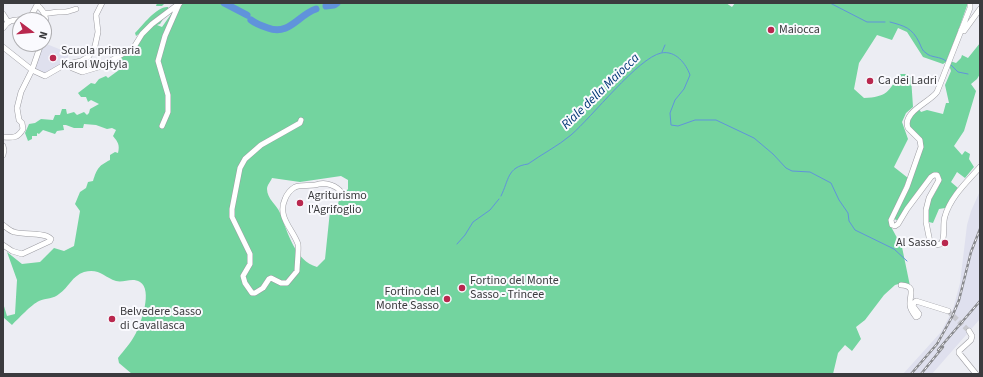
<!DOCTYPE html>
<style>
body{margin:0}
#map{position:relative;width:983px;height:377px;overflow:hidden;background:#ecedf3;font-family:"Source Sans 3",sans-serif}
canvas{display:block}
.frame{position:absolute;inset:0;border:4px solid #3b3b3e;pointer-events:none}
.north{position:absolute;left:12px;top:12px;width:40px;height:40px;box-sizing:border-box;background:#fafafe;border:1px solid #aeaeb1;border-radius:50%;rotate:106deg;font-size:11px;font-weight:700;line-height:16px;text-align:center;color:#3b3b3e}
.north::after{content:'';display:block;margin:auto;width:14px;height:18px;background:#b9284e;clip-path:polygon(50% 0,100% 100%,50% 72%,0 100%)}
</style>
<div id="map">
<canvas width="983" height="377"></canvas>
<div class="frame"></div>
<div class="north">N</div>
</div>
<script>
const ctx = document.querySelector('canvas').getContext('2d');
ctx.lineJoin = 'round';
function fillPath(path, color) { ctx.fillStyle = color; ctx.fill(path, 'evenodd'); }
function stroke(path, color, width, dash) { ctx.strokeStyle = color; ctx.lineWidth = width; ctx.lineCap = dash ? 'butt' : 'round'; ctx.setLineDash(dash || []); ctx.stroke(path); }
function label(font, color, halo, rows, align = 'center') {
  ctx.font = font + ' "Source Sans 3",sans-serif'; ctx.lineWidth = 4; ctx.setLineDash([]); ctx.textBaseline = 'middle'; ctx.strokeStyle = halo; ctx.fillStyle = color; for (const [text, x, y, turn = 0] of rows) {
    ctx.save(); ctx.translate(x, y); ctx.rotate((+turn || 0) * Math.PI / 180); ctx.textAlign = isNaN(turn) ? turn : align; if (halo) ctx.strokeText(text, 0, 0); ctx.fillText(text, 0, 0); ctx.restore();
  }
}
fillPath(new Path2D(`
 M44,43L69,53L66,62L44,74L34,69Z
 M980,191V319L932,374H903L941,332L953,309L960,283L967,225L971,211Z`), '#dfe0ee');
fillPath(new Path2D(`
 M157,3H726L732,7L735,3H968L957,34L946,62L943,64L923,57L907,32L898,28L892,40L877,35L859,63L854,89L864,98C887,97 888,92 900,74H905L911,77L913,107L906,113L902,122L908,139L894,167L908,178L890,218L889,223L902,247L910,286L902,283L895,285L884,295L865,320L856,327L861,339L852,351L845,345L838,353L833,374H132L119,363L118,358C124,350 131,343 136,333C141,323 153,290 140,282C132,277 124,283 116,281C104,277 99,268 84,272C72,276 69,287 59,294C54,299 46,298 39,301C32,304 18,319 12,325L3,317V303L7,316L15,314L17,280L7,252L22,264L40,262L54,248L64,251L74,246L80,211L75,204L80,192L86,188L88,182L93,181C97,169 98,166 110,160V155L115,152L118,153C120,145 118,142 113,136L116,130L112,128L107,129L96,125L84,124L83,128H74L66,125H63L64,130L57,131L55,134L43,130L39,134L37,133V136H32V139L28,141L25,133L29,124L35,123L41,119L53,120L55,115H60L62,109H66L67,114L74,112L77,115L84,112L87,115L89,113L90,109L99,104L91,100L88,102L86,97H81L78,93L91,83L95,84L99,79L106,76L108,78L119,70L116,62L121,58L123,54L132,47L145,29L136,36L135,33C143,25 157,6 168,7L169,10L160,24L157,25L162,27L176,7L173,4H164L162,6H156ZM341,176L348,180V189L339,200L338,204L334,209L330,211L325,259L317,267C295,261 288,233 280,213C277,205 267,199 267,189C267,185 271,181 272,178L300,182Z
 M980,43V74L977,79L971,84L976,91L964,131L954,146L962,155L965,151L970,154L969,159L974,167L965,178L957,172L951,182L958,188L945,208L939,209L933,223L929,222C928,215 927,209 930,202C933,194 943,184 940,175L937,173L899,221L894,219L923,144L921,139L910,127V118L919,109L921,112L927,110L943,114L946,103H949L945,85L951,71L949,65L950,61L956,63L961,58L962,55L968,58Z`), '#73d49f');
stroke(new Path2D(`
 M830,3L867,22H885
 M890,22C905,26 912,28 919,42C921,46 922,51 926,53C931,58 940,56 946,61
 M662,52L665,45
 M950,64L958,72L968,74
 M501,196C509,180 507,167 528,164C542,154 558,146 571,135C592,117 638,58 661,53C676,50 686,64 690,75L684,89L675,100L670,113L671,125L678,126L695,120H716L754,138L773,154L786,168L792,171L810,172L831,183L839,200L848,213L849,221L855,230L894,249L907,261
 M457,244L465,235L473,222L490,210L499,199`), '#6093db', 1);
stroke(new Path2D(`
 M224,3L247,15
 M326,6L334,5L337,3
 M251,20C256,24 262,26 268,28C289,36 298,15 316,9`), '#6093db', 7);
stroke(new Path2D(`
 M948,311L969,331`), '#c9c9cf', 5, [5, 2.5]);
const minor = new Path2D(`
 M970,3V8L937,92C929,103 902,112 908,128L920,140L921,147L907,187L891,220L892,225L895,226L898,224L907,209L931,177L934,175H937L939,180L929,198L926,210V222L930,242L935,245L941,244C946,237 942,225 945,216C951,196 967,182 980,167
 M37,5C47,13 47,21 44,33
 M44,13C50,14 53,12 58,12C67,12 67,12 76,9
 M3,14L8,22
 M3,28C11,16 18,22 30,18L38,3
 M961,30L964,31L980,9
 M3,47L32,70L45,76L64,65L81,61L89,56L95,46L98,32L96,15L102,3
 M69,64L72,68L82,72L102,66L134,47L142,34L152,24L180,3
 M301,120L300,123L261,145L245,159L240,168L232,209V217L250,254V264L243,276L245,283L252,293H255L263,288L269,279L271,278L281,283H287L297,271C297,266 299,246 298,244C292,228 277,217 285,199C287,194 290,190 295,187C302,184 311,187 319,184C326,182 337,186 341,192
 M162,126L168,112V95L158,61L165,36L179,4
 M3,137C13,138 18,138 23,129L22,123L19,120L17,108L21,92L32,70L41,44
 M3,146L4,150L3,155
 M3,225C6,227 10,231 14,232C23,235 46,232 51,239L50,241L22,254L12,251L3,245
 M901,285C917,286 909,295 910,305C910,309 913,313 916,317L918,316L919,314L913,306L914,303L916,301L948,311
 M969,331L972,336L971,340L959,351V353L976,374`);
stroke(minor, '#9c9ca2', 6);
stroke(minor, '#fff', 5);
const rail = new Path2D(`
 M938,350L980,301
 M911,374L937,344L952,317L959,300L971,252L980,229
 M921,374L943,347`);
stroke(rail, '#88898d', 2.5);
stroke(rail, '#fafafe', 1, [3]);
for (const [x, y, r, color] of [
 [771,30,4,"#b9284e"],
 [53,58,4,"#b9284e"],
 [870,81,4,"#b9284e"],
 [300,203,4,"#b9284e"],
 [945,243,4,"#b9284e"],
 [462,288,4,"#b9284e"],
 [447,299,4,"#b9284e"],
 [112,319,4,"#b9284e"]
]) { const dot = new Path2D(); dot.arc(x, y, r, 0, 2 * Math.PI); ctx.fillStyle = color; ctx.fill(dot); stroke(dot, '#fafafe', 1.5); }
label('12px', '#3b3b3e', '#fafafe', [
 ["Maiocca",779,30],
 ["Scuola primaria",61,51],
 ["Karol Wojtyla",61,65],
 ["Ca dei Ladri",878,81],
 ["Agriturismo",308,196],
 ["l'Agrifoglio",308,210],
 ["Al Sasso",937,243,"right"],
 ["Fortino del Monte",470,281],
 ["Sasso - Trincee",470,295],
 ["Fortino del",439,292,"right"],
 ["Monte Sasso",439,306,"right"],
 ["Belvedere Sasso",120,312],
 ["di Cavallasca",120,326]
], 'left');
label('italic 13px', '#003675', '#fafafe', [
 ["Riale della Maiocca",601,92,-44]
]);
</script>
